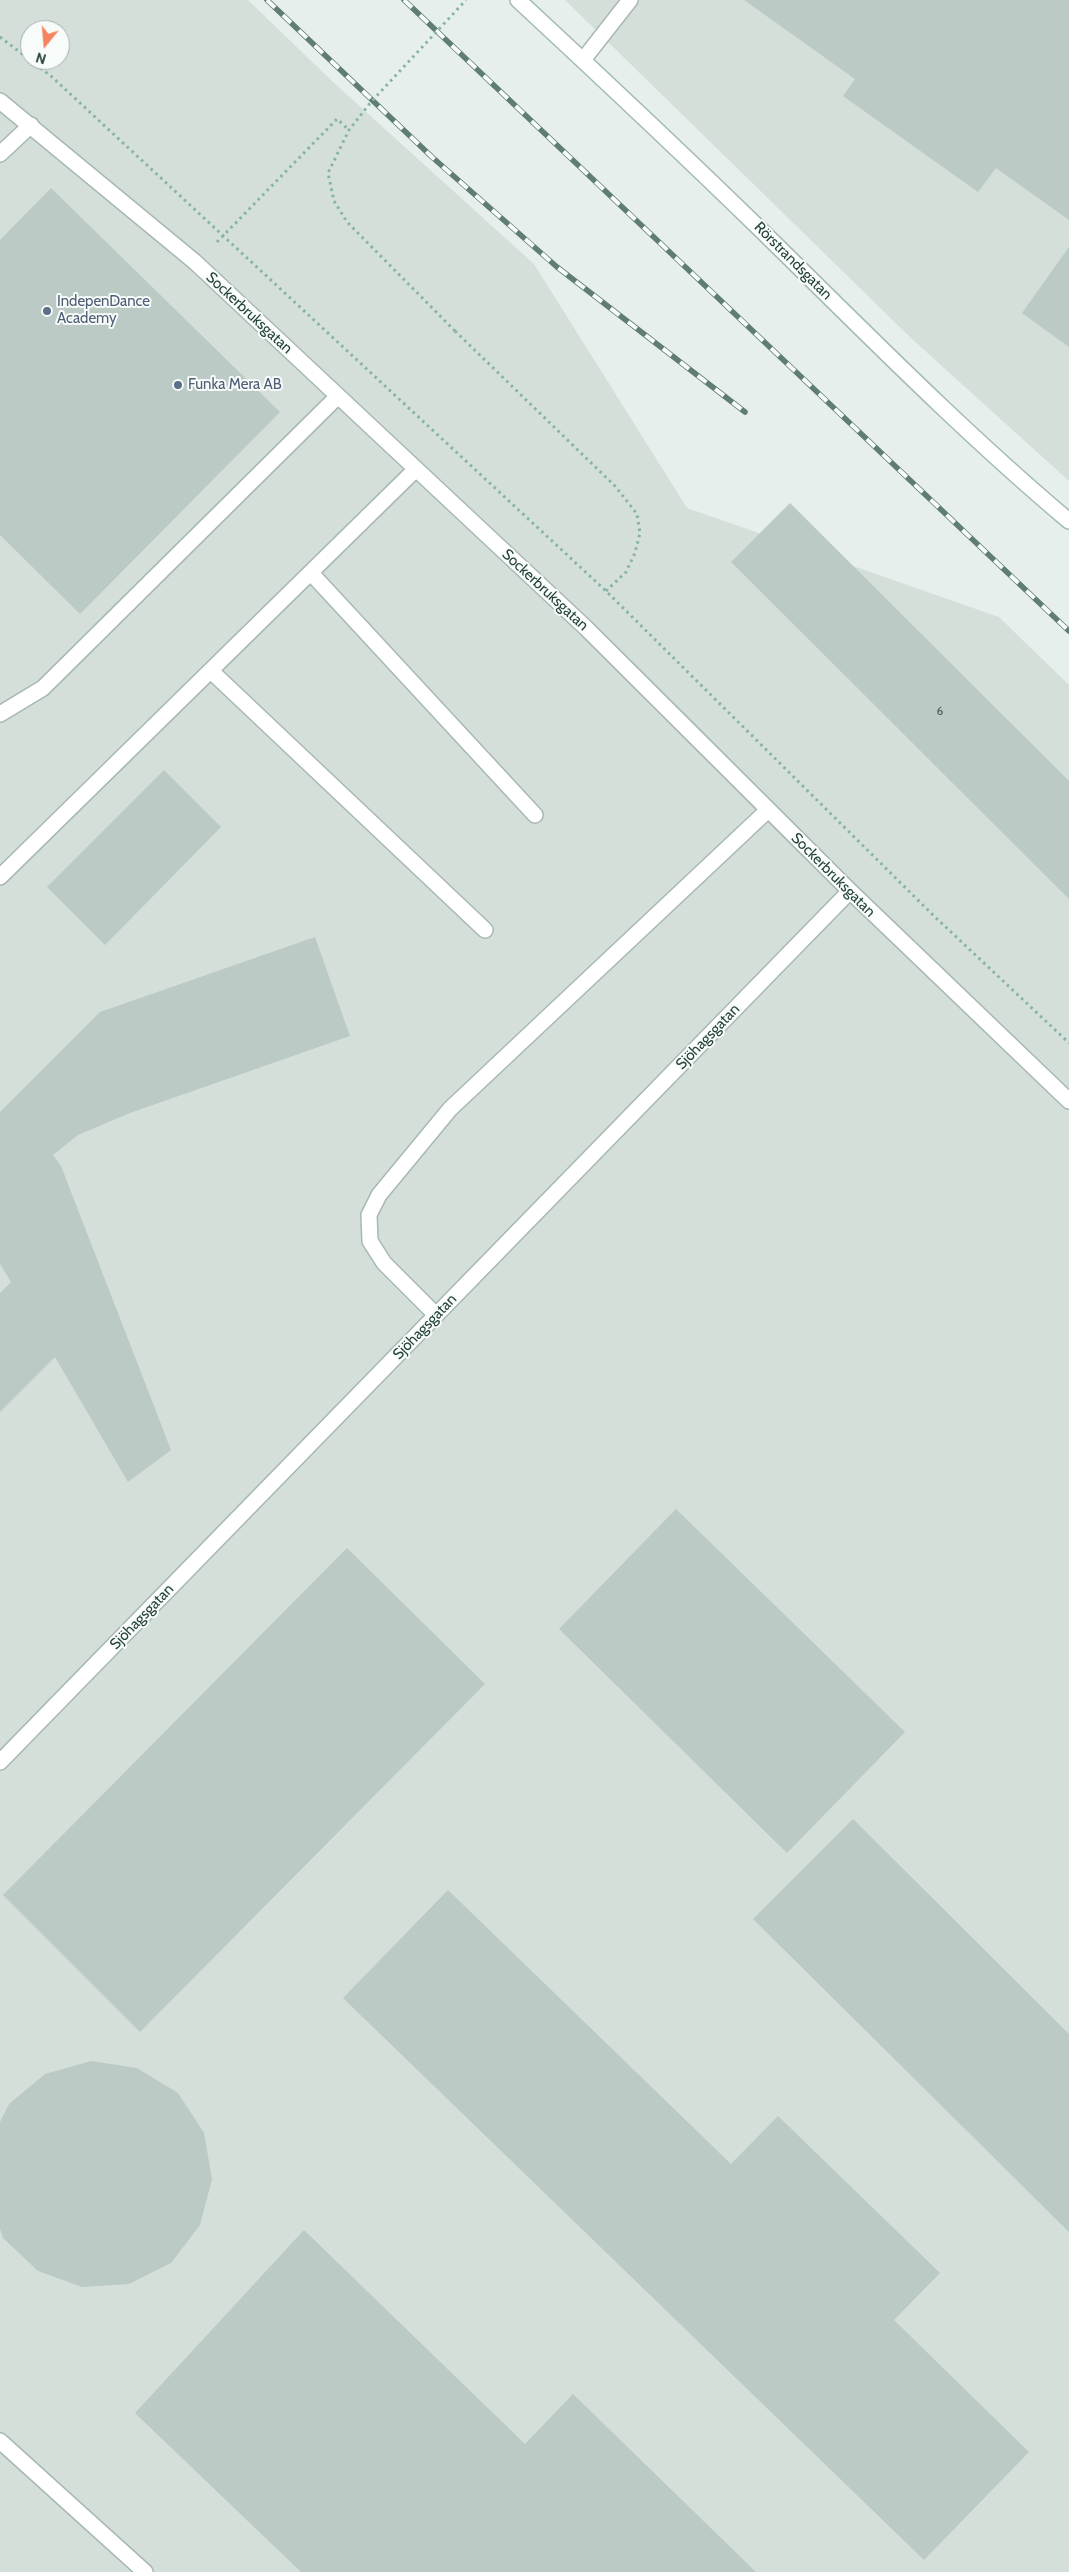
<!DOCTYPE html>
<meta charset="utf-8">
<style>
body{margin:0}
#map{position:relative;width:1069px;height:2572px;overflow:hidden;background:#e6efeb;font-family:Cabin,sans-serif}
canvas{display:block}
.north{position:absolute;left:20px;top:20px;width:50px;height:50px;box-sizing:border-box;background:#f7fbf9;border:1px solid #a3b1ad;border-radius:50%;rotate:197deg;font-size:14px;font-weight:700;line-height:20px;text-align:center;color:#24423a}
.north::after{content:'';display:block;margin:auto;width:18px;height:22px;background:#f4845f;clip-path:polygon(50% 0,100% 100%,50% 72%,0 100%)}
</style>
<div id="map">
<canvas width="1069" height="2572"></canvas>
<div class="north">N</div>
</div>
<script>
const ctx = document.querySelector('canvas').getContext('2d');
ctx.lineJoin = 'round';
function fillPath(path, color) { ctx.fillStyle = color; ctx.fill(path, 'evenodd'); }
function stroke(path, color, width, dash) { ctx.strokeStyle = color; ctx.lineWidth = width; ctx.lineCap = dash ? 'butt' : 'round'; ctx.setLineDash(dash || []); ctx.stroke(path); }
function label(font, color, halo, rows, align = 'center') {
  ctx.font = font + ' Cabin,sans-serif'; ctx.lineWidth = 4; ctx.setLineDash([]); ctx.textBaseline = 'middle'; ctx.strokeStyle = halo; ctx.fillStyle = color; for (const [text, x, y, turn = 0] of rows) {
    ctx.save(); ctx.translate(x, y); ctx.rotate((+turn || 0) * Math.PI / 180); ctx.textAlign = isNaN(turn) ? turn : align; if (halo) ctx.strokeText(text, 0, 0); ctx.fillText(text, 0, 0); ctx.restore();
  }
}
fillPath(new Path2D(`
 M0,0H248L333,82L534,264L687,508L999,617L1069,685V2572H0ZM30,30H60V60H30Z
 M565,0H1069V481L912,339Z`), '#d4dfda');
fillPath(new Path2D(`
 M744,0H1069V220L996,168L978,192L843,96L855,79Z
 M51,188L280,412L80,614L0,535V240Z
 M1069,247V347L1022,313Z
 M790,503L1069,781V899L731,562Z
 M164,770L221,827L105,945L47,887Z
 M315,937L350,1036L130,1113L78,1135L53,1155L61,1166L171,1450L128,1482L55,1357L0,1412V1293L11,1282L0,1264V1112L100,1012Z
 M676,1509L905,1732L787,1853L559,1629Z
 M347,1548L485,1684L140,2032L3,1895Z
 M853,1819L1069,2034V2232L753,1919Z
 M448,1890L731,2164L778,2116L940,2273L894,2320L1029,2452L924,2560L343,1998Z
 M91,2061L137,2068L178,2093L204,2133L212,2179L200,2225L171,2263L129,2284L82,2287L38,2271L3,2238L0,2229V2122L9,2104L45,2074Z
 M304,2230L525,2444L573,2394L756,2572H301L135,2413Z`), '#bbcac4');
const service = new Path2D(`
 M0,154L31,125
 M311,573L535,815
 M211,671L485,930
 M0,714L43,688L338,396
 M0,877L416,469
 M436,1315L384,1263L370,1241L369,1215L379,1195L450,1109L768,810
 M0,2441L145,2572`);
const minor = new Path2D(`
 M583,60L630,0
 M0,101L195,262L586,628L850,891L1069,1101
 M0,1762L850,891`);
const secondary = new Path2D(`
 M518,0C601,77 683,154 764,233C864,331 962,431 1069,521`);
stroke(service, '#a8b8b2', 18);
stroke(minor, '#a8b8b2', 18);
stroke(secondary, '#a4bbb3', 18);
stroke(new Path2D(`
 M0,37L30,60
 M30,60L52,77L606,591L934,916L1069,1043
 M217,242L337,119L349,130
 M455,331L615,486L637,514L640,533L635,553L626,572L606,591`), '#86b3a5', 3, [2.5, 4]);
stroke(service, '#fff', 15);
stroke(minor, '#fff', 15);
stroke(secondary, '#fff', 15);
const rail = new Path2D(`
 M267,0L432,157L557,267L745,412
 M404,0L1069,631`);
stroke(rail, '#5f7d75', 5.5);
stroke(rail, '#f7fbf9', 4, [11]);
stroke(new Path2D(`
 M455,331L347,222L334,201L328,173L349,130L371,102L466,0`), '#86b3a5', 3, [2.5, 4]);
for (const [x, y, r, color] of [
 [47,311,5,"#5c6f8a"],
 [178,385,5,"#5c6f8a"]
]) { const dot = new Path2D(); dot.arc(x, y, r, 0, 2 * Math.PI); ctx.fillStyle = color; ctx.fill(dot); stroke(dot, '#f7fbf9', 2); }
label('12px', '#4a645c', null, [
 ["6",940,711]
]);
label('15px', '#24423a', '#f7fbf9', [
 ["Rörstrandsgatan",793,261,45],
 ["Sockerbruksgatan",249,313,43],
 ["Sockerbruksgatan",545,590,43],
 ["Sockerbruksgatan",833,875,45],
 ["Sjöhagsgatan",708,1037,-46],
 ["Sjöhagsgatan",425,1327,-46],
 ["Sjöhagsgatan",142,1617,-46]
]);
label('15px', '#4e5e75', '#f7fbf9', [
 ["IndepenDance",57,302],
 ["Academy",57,319],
 ["Funka Mera AB",188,385]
], 'left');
</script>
